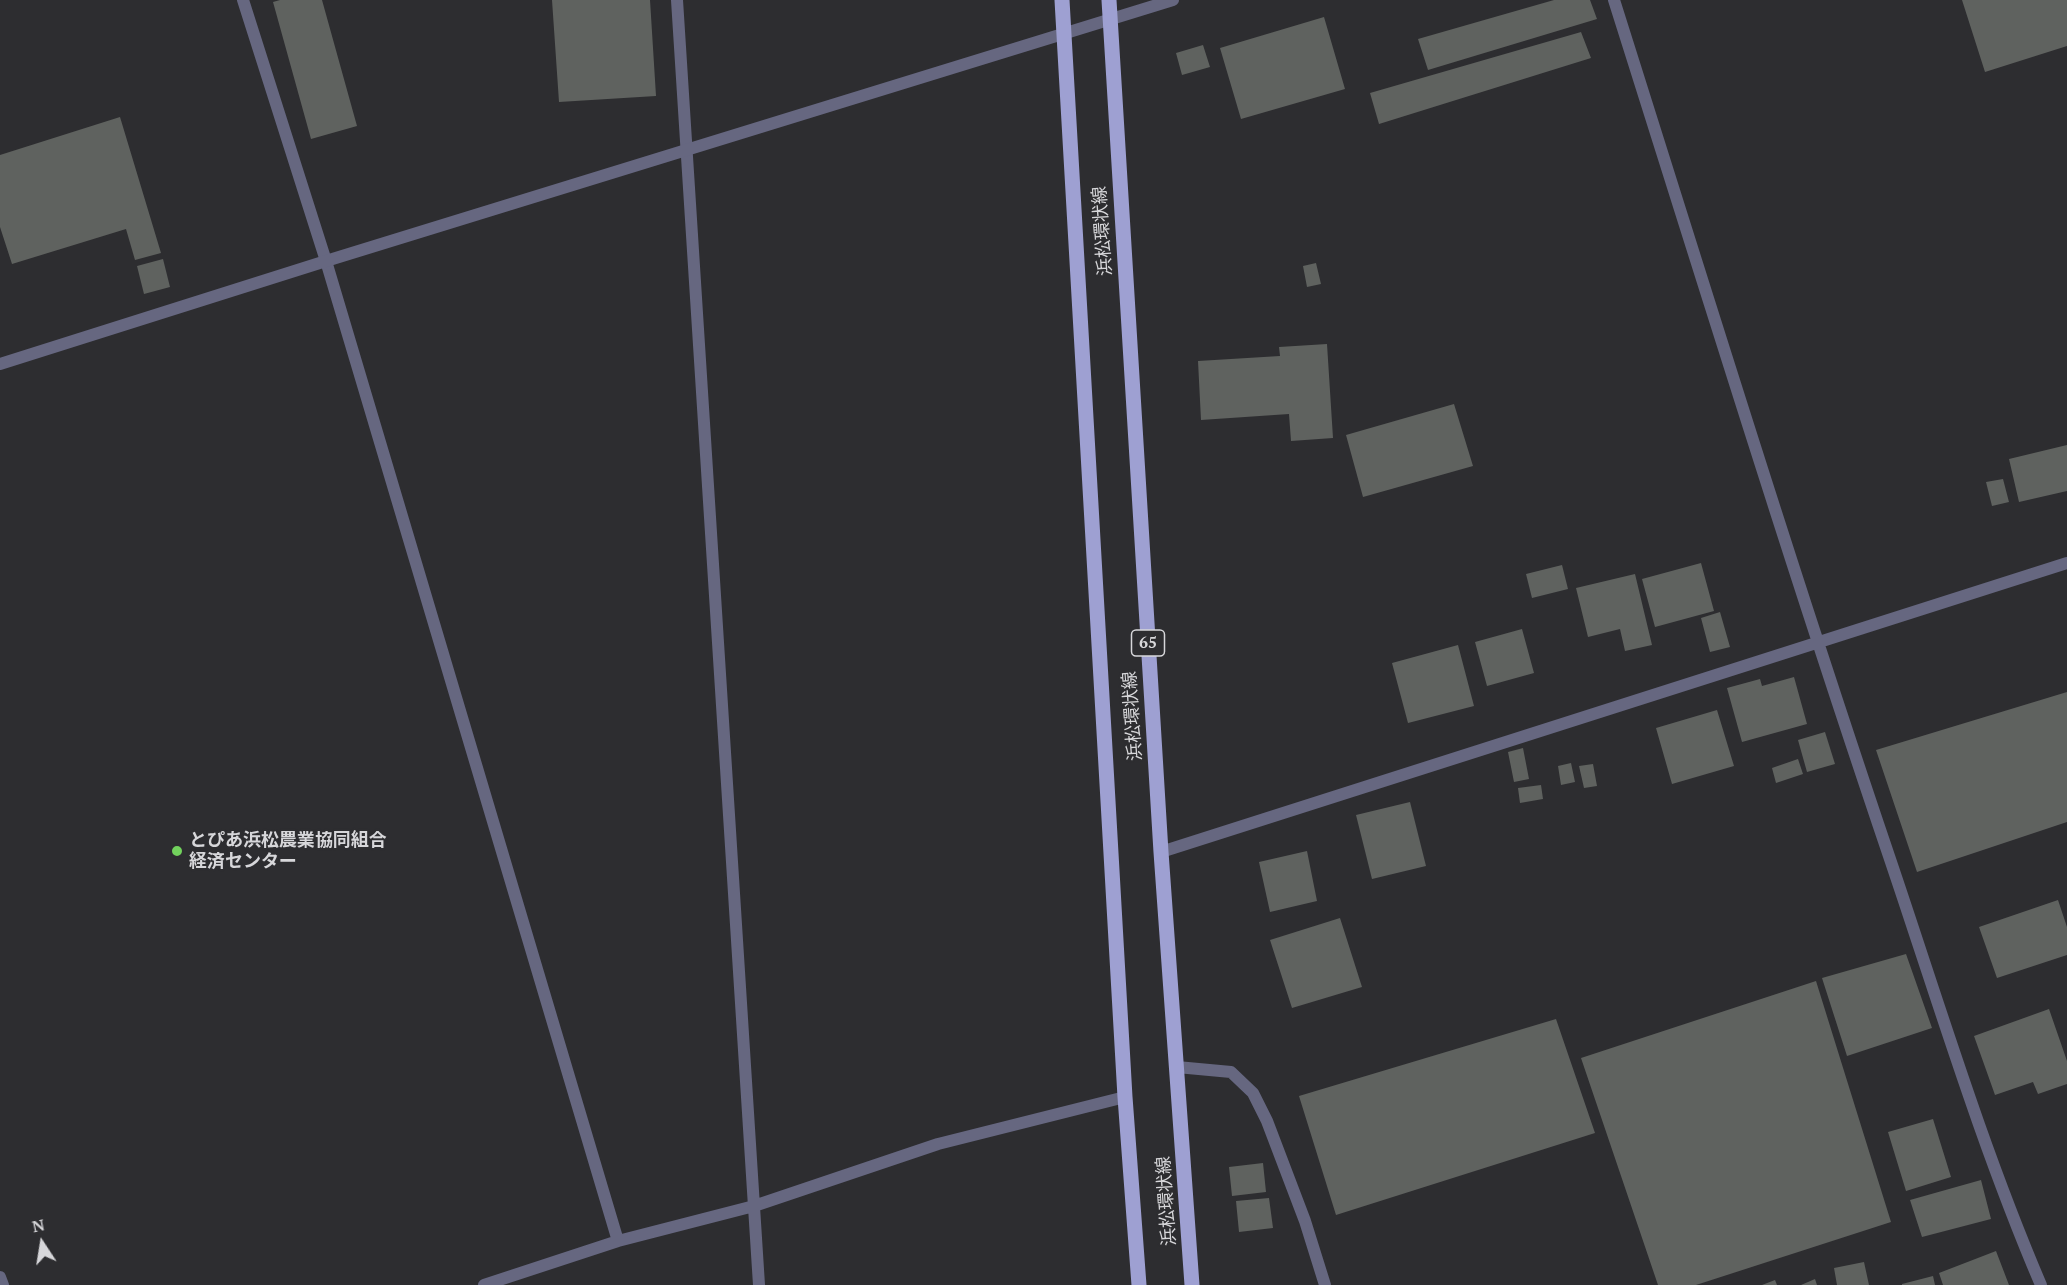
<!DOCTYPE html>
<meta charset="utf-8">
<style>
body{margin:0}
#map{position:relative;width:2067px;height:1285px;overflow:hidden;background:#2d2d30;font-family:"PT Serif",serif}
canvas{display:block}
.north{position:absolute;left:12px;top:1213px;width:60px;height:60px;-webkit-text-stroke:4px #2d2d30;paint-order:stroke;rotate:348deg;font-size:16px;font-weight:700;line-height:24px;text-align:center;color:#d7d7da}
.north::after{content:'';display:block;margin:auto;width:21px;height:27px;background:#d7d7da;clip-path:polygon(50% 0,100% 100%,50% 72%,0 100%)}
</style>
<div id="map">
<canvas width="2067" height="1285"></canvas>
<div class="north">N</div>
</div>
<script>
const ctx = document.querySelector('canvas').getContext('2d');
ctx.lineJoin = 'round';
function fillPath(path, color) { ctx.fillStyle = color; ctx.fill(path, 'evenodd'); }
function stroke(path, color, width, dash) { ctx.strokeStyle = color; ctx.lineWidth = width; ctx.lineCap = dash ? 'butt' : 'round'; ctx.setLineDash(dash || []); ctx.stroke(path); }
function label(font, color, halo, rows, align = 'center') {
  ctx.font = font + ' "PT Serif","Noto Sans JP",serif'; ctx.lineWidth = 4.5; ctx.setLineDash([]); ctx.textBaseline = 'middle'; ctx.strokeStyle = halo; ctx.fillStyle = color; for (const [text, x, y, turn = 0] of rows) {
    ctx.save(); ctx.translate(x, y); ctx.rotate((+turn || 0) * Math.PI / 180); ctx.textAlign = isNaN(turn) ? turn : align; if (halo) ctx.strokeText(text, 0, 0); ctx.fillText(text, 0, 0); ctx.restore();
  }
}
fillPath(new Path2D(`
 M280,0H322L357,126L311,139L273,2Z
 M552,0H650L656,96L559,102Z
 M1554,0H1590L1597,19L1428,70L1418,39Z
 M1962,0H2067V46L1985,72Z
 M1324,17L1345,89L1241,119L1220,48Z
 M1581,32L1591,58L1379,124L1370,93Z
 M1203,45L1210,67L1182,75L1176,53Z
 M120,117L161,253L135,260L126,229L12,264L0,227V155Z
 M163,259L170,287L144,294L137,266Z
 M1316,263L1321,284L1307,287L1303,266Z
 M1327,344L1333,438L1291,441L1289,414L1201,420L1198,361L1280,356L1279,347Z
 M1454,404L1473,466L1363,497L1346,435Z
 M2067,445V491L2019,502L2009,459Z
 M2003,479L2009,502L1992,506L1986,482Z
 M1701,563L1714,611L1655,627L1642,579Z
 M1562,565L1568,589L1532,598L1526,574Z
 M1635,574L1652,645L1625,651L1620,629L1588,637L1576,588Z
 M1720,612L1730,647L1710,652L1701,618Z
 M1522,629L1534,673L1487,686L1475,642Z
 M1458,645L1474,706L1408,723L1392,663Z
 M1794,677L1807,724L1742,742L1727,688L1760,679L1762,686Z
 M2067,692V822L1917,872L1876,750Z
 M1717,710L1734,766L1672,784L1656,728Z
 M1825,732L1835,764L1807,772L1798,740Z
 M1523,748L1529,779L1514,782L1508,752Z
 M1798,759L1803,774L1776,783L1772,768Z
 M1571,763L1575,782L1561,785L1558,766Z
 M1593,764L1597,786L1584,788L1579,766Z
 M1541,785L1543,799L1520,803L1518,788Z
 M1410,802L1426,866L1372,879L1356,815Z
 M1307,851L1317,901L1270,912L1259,862Z
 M2058,900L2067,927V955L1997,978L1979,927Z
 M1340,918L1362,987L1292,1008L1270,940Z
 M1906,954L1932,1028L1847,1056L1822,978Z
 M1816,981L1891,1222L1696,1285H1658L1581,1058Z
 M2049,1009L2067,1061V1084L2038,1094L2033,1082L1995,1095L1974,1036Z
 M1556,1019L1595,1133L1336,1215L1299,1096Z
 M1933,1119L1951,1177L1906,1191L1888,1132Z
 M1263,1163L1266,1192L1232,1196L1229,1167Z
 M1981,1180L1991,1219L1922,1237L1910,1200Z
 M1269,1198L1273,1228L1239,1232L1236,1201Z
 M1996,1251L2009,1285H1943L1939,1273Z
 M1864,1262L1869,1285H1837L1834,1268Z
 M1933,1276L1935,1285H1902V1284Z
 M1815,1279L1817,1285H1801Z
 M1775,1280L1777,1285H1762Z`), '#5f625f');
stroke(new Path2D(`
 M243,0L326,261L618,1241
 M677,0L759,1285
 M1614,0C1705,288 1794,576 1891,862C1939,1004 1982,1147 2041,1285
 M1161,852L2067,563
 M1177,1067L1231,1072L1253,1093L1267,1121L1305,1221L1325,1285
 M0,1277L3,1285
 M484,1285L618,1241L754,1206L938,1144L1125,1097`), '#666780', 12);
stroke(new Path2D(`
 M0,364L326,261L1173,0`), '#666780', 12);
stroke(new Path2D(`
 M1062,0L1125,1097L1139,1285
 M1109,0L1161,852L1192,1285`), '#9ea0d2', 15);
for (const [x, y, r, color] of [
 [177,851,6,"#72d25d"]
]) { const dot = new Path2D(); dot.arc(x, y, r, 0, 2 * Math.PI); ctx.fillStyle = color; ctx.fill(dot); stroke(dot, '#2d2d30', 2); }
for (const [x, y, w] of [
 [1148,643,33]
]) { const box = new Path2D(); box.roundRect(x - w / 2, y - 13, w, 26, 4.5); ctx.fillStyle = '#2d2d30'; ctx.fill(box); stroke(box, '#d7d7da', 1.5); }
label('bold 16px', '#d7d7da', null, [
 ["65",1148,643]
]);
label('18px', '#d7d7da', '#2d2d30', [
 ["浜松環状線",1103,231,-94],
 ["浜松環状線",1133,716,-94],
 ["浜松環状線",1167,1201,-94]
]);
label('bold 18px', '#d7d7da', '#2d2d30', [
 ["とぴあ浜松農業協同組合",189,841],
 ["経済センター",189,862]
], 'left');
</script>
